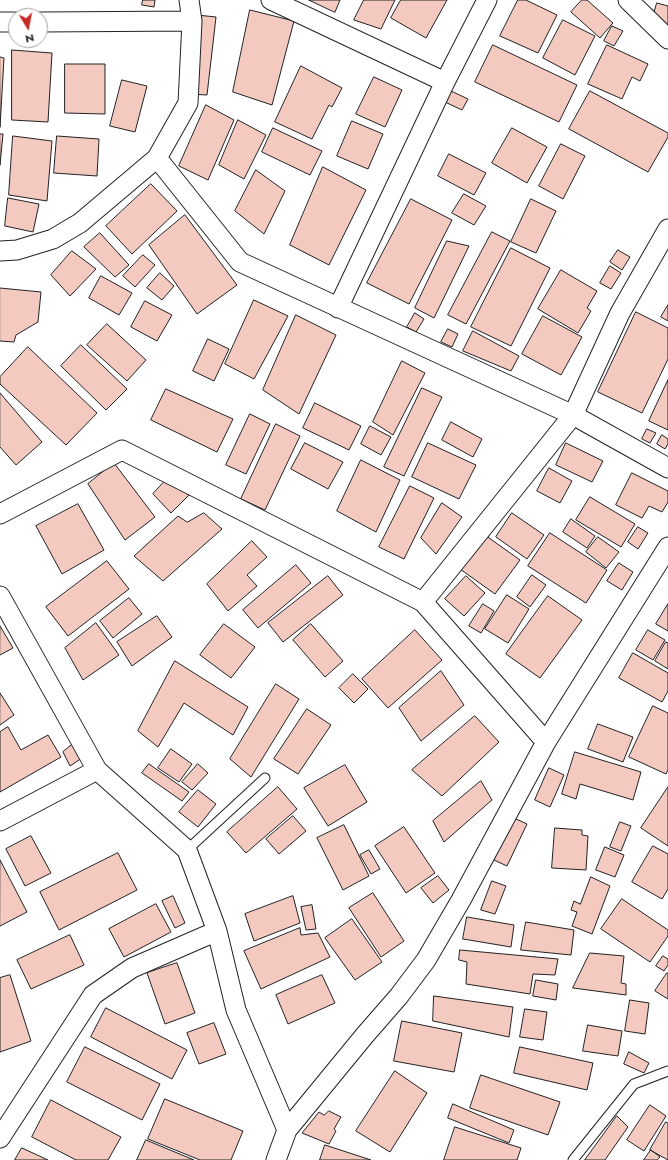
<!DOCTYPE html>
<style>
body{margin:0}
#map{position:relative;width:668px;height:1160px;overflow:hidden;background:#fff;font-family:Jost,sans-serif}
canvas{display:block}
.north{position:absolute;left:8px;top:8px;width:40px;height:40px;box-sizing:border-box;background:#fff;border:1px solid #a7a7a7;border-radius:50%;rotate:170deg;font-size:11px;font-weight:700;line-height:16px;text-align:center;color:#222}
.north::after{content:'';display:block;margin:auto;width:14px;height:18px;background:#c62828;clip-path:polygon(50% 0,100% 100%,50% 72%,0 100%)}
</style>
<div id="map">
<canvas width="668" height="1160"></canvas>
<div class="north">N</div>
</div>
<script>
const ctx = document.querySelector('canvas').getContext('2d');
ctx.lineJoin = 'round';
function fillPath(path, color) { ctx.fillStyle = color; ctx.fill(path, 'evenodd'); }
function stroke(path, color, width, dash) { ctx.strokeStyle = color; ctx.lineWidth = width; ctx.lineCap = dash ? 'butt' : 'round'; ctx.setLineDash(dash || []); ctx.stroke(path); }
const building = new Path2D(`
 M143,0H155L154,7L142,5Z
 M309,0H340L335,12Z
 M364,0H395L381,29L354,20Z
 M401,0H447L426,38L391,18Z
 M518,0H526L557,15L538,53L500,36Z
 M582,0H587L613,23L600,38L571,12Z
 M657,3L668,6V25L652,21Z
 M250,10L294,21L272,105L233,92Z
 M197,15L216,17L207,95L189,94Z
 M563,20L595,36L575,75L543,58Z
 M612,26L623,31L614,46L604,41Z
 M493,45L577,85L559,122L475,82Z
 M607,45L648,64L640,81L632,77L622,99L588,84Z
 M12,50L52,53L48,122L12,120Z
 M0,57L4,58L0,127Z
 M65,64H105V114L65,113Z
 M301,66L342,88L332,107L329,105L312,139L275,122Z
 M374,77L402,90L385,127L356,114Z
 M122,80L147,86L135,132L110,126Z
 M451,91L468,99L462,110L445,102Z
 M590,91L668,133V137L648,172L569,129Z
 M206,105L234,120L208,180L179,166Z
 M238,120L266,135L244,179L219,165Z
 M352,121L383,134L368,169L337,156Z
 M273,128L322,151L310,175L262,152Z
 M512,128L547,147L527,183L492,163Z
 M0,134H3L0,165Z
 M13,136L52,141L47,201L9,195Z
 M57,136L99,139L97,176L54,173Z
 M561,144L585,156L563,199L539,186Z
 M449,154L486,173L474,195L438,176Z
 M323,167L366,190L329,265L290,245Z
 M256,170L285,191L264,234L235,211Z
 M151,184L177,211L132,254L106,226Z
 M464,194L486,206L474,225L452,213Z
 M8,198L39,204L33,232L5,226Z
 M411,199L452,220L409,304L367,283Z
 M531,199L556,211L536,253L511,242Z
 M185,215L237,285L197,314L149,245Z
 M492,232L510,241L466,324L448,315Z
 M100,233L129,265L115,277L84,247Z
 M447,241L469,246L434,318L415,308Z
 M511,248L550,268L511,346L471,327Z
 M618,250L630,257L622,270L610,262Z
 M72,251L96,269L70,296L51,275Z
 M143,255L155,265L135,287L123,276Z
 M610,266L621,273L611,289L600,283Z
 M561,270L597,291L587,308L591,311L578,333L538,309Z
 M160,273L174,286L162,300L147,288Z
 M101,276L132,293L119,315L89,298Z
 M0,288L41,292L38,322L16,335L14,342L0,341Z
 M254,300L288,316L254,379L225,364Z
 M145,301L172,315L157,341L131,327Z
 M668,305V321L661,317Z
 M636,312L668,328V359L642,413L598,392Z
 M415,313L424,319L416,332L407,327Z
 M296,315L336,335L299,414L263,390Z
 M543,316L582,337L561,375L522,354Z
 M107,324L146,360L127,381L87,345Z
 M448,329L458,334L452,347L441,342Z
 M473,331L519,356L511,371L463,351Z
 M208,339L229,349L214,381L193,371Z
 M81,345L127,389L106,410L61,366Z
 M28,347L97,413L66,445L0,384V377Z
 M402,361L425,373L393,435L373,422Z
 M668,380V430L649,421Z
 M422,388L442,397L404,476L384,467Z
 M166,389L233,419L217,452L151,420Z
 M0,393L42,442L16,465L0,447Z
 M315,403L361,426L349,450L303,428Z
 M250,414L270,424L246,474L226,465Z
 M451,422L482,439L473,457L442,440Z
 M276,424L300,436L265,510L241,499Z
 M370,426L391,437L381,455L361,444Z
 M647,429L656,433L650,443L642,439Z
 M662,435L668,439V444L665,449L657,444Z
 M305,443L343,462L328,489L291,469Z
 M428,443L476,465L459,499L412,477Z
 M566,443L603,461L592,482L556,465Z
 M361,460L400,480L376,532L337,511Z
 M114,463L155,517L125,540L88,484Z
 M549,468L572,481L560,503L537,491Z
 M632,473L668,491V502L662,512L649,506L642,518L616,505Z
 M167,479L189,495L171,513L153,494Z
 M410,486L434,498L404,559L379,547Z
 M590,497L635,524L621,547L576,520Z
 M442,503L462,517L436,554L421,538Z
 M78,504L104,550L62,574L36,526Z
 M204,513L222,529L163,581L134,556L178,516L187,522Z
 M512,513L544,535L527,559L496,537Z
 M571,519L595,536L587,548L563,532Z
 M638,527L648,533L638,549L628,542Z
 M550,533L607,570L586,603L528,566Z
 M485,535L520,560L495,594L460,569Z
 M598,537L619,552L606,568L586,552Z
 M252,541L267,557L247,575L257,586L228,611L207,584Z
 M107,561L129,589L68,636L46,607Z
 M619,563L633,572L622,590L607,581Z
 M296,565L311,583L258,628L243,610Z
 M532,575L546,585L530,607L517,597Z
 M328,576L343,595L283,642L268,623Z
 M466,576L485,593L464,616L445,599Z
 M507,595L529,609L508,643L485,629Z
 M548,596L582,620L540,678L506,654Z
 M129,598L142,614L113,638L100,621Z
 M483,604L494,611L481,633L469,626Z
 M668,604V631L656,624Z
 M157,616L172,637L132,666L117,642Z
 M96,623L119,655L83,680L65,648Z
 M224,624L255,647L231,678L200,655Z
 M311,624L343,661L325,677L293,640Z
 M0,626L13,648L0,655Z
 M415,630L442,660L388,708L362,679Z
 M648,630L665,640L653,660L636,650Z
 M666,642L668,643V669L655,661Z
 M633,653L668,673V691L662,702L619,678Z
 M175,661L248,707L233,735L184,703L158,747L138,731Z
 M441,671L464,705L421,741L399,708Z
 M353,674L368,689L354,703L339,688Z
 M276,684L299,699L251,777L230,759Z
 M0,693L14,715L0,725Z
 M653,706L668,713V770L666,774L629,757Z
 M307,709L331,725L298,774L274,759Z
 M475,716L499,742L442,796L412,770Z
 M598,724L633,737L623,762L588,749Z
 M8,727L21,750L48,735L61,757L0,792V732Z
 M73,744L82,758L70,766L63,752Z
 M171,749L192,764L179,782L158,768Z
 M575,752L641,772L633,800L580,784L576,799L562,794Z
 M149,764L189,792L182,801L142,773Z
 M198,764L208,773L192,790L182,782Z
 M345,765L367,802L328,826L304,788Z
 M549,768L564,775L550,807L535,800Z
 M481,781L492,800L444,842L433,821Z
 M278,787L297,809L246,853L227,832Z
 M668,787V846L641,828Z
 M198,790L216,804L198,827L179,812Z
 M293,816L306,831L279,854L266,839Z
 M514,818L527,824L507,866L494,860Z
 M620,822L631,826L621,851L610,847Z
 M344,825L369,876L343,890L317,838Z
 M404,827L435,873L406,893L375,846Z
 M555,828L582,830V835L588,836L586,870L552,868Z
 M31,836L51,873L25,886L6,849Z
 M653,846L668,854V889L662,899L632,882Z
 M605,847L624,855L615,877L596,870Z
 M369,850L380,869L371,874L360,855Z
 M118,853L137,890L59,930L40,892Z
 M0,860L27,912L0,926Z
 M438,876L449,890L433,903L421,888Z
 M591,877L610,886L592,934L572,926L577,912L571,910L574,901L580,904Z
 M492,881L506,886L495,914L481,910Z
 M373,893L404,941L381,957L349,908Z
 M173,896L185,923L175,928L162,901Z
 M293,896L300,923L254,941L245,914Z
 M622,899L668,930V936L650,962L601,929Z
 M156,904L171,932L124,957L109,929Z
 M312,905L316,929L306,930L301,907Z
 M467,917L514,925L511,947L463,939Z
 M352,919L382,962L355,980L325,938Z
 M526,922L574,930L571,955L521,950Z
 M300,928L301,935L318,933L330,957L261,989L244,951Z
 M70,935L84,965L31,989L17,960Z
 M460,950L558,959L555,975L533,974L530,994L466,984L467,962L459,960Z
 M590,953L624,956L621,983L626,984V995L573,988Z
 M663,956L668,959V965L664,971L656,966Z
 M177,963L195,1013L165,1024L147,973Z
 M667,973H668V999L655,991Z
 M10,975L31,1041L0,1052V978Z
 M322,975L335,1003L288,1024L276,995Z
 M536,980L558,984L556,1000L533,996Z
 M434,996L513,1007L509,1037L433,1021Z
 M630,1000L649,1003L645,1034L625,1031Z
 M106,1008L187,1050L172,1079L91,1037Z
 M525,1009L547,1012L543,1040L520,1037Z
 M402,1021L462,1033L454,1072L394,1061Z
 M214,1023L226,1054L199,1064L187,1033Z
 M588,1025L622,1031L618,1056L583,1051Z
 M85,1047L160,1084L142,1120L67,1082Z
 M520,1047L593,1063L587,1090L514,1073Z
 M629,1052L649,1063L644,1073L624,1064Z
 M395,1071L427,1093L390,1152L356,1131Z
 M481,1075L560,1102L548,1135L470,1108Z
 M165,1099L243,1131L231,1160H200L148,1139Z
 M51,1100L121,1137L108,1160H76L32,1137Z
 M453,1104L514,1130L509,1143L448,1118Z
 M650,1105L666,1116L644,1151L627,1140Z
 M329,1111L341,1117L334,1129L336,1131L329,1144L302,1133L319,1112L324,1115Z
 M617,1116L628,1127L605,1160H585Z
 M666,1122L668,1123V1160L650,1150Z
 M455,1127L521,1148L517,1160H444Z
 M146,1140L194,1160H137Z
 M325,1145L371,1160H320Z
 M22,1148L48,1160H15Z
 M651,1150L660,1157L657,1160H644Z`);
fillPath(building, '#f3c9c0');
stroke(building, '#222', 1);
const service = new Path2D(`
 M187,850L265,778
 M573,1160L634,1084L668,1071`);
const minor = new Path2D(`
 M271,0L445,82
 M628,0L668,39
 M0,22H16
 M40,22L192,21
 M157,158L240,262L573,415L668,468
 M0,251L17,250L53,239L80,223L157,158L188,103L192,21L189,0
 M338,308L445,82L487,0
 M0,514L122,450L423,602L546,742
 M0,596L97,770L187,850L217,931L236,1010L287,1130
 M423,602L573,415L620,313L668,229
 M0,821L97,770
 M0,1138L93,995L132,968L217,931
 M276,1160L287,1130L365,1035L399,996L426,960L461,900L546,742L668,547`);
stroke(service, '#222', 11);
stroke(minor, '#222', 21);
stroke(service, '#fff', 9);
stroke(minor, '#fff', 19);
</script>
